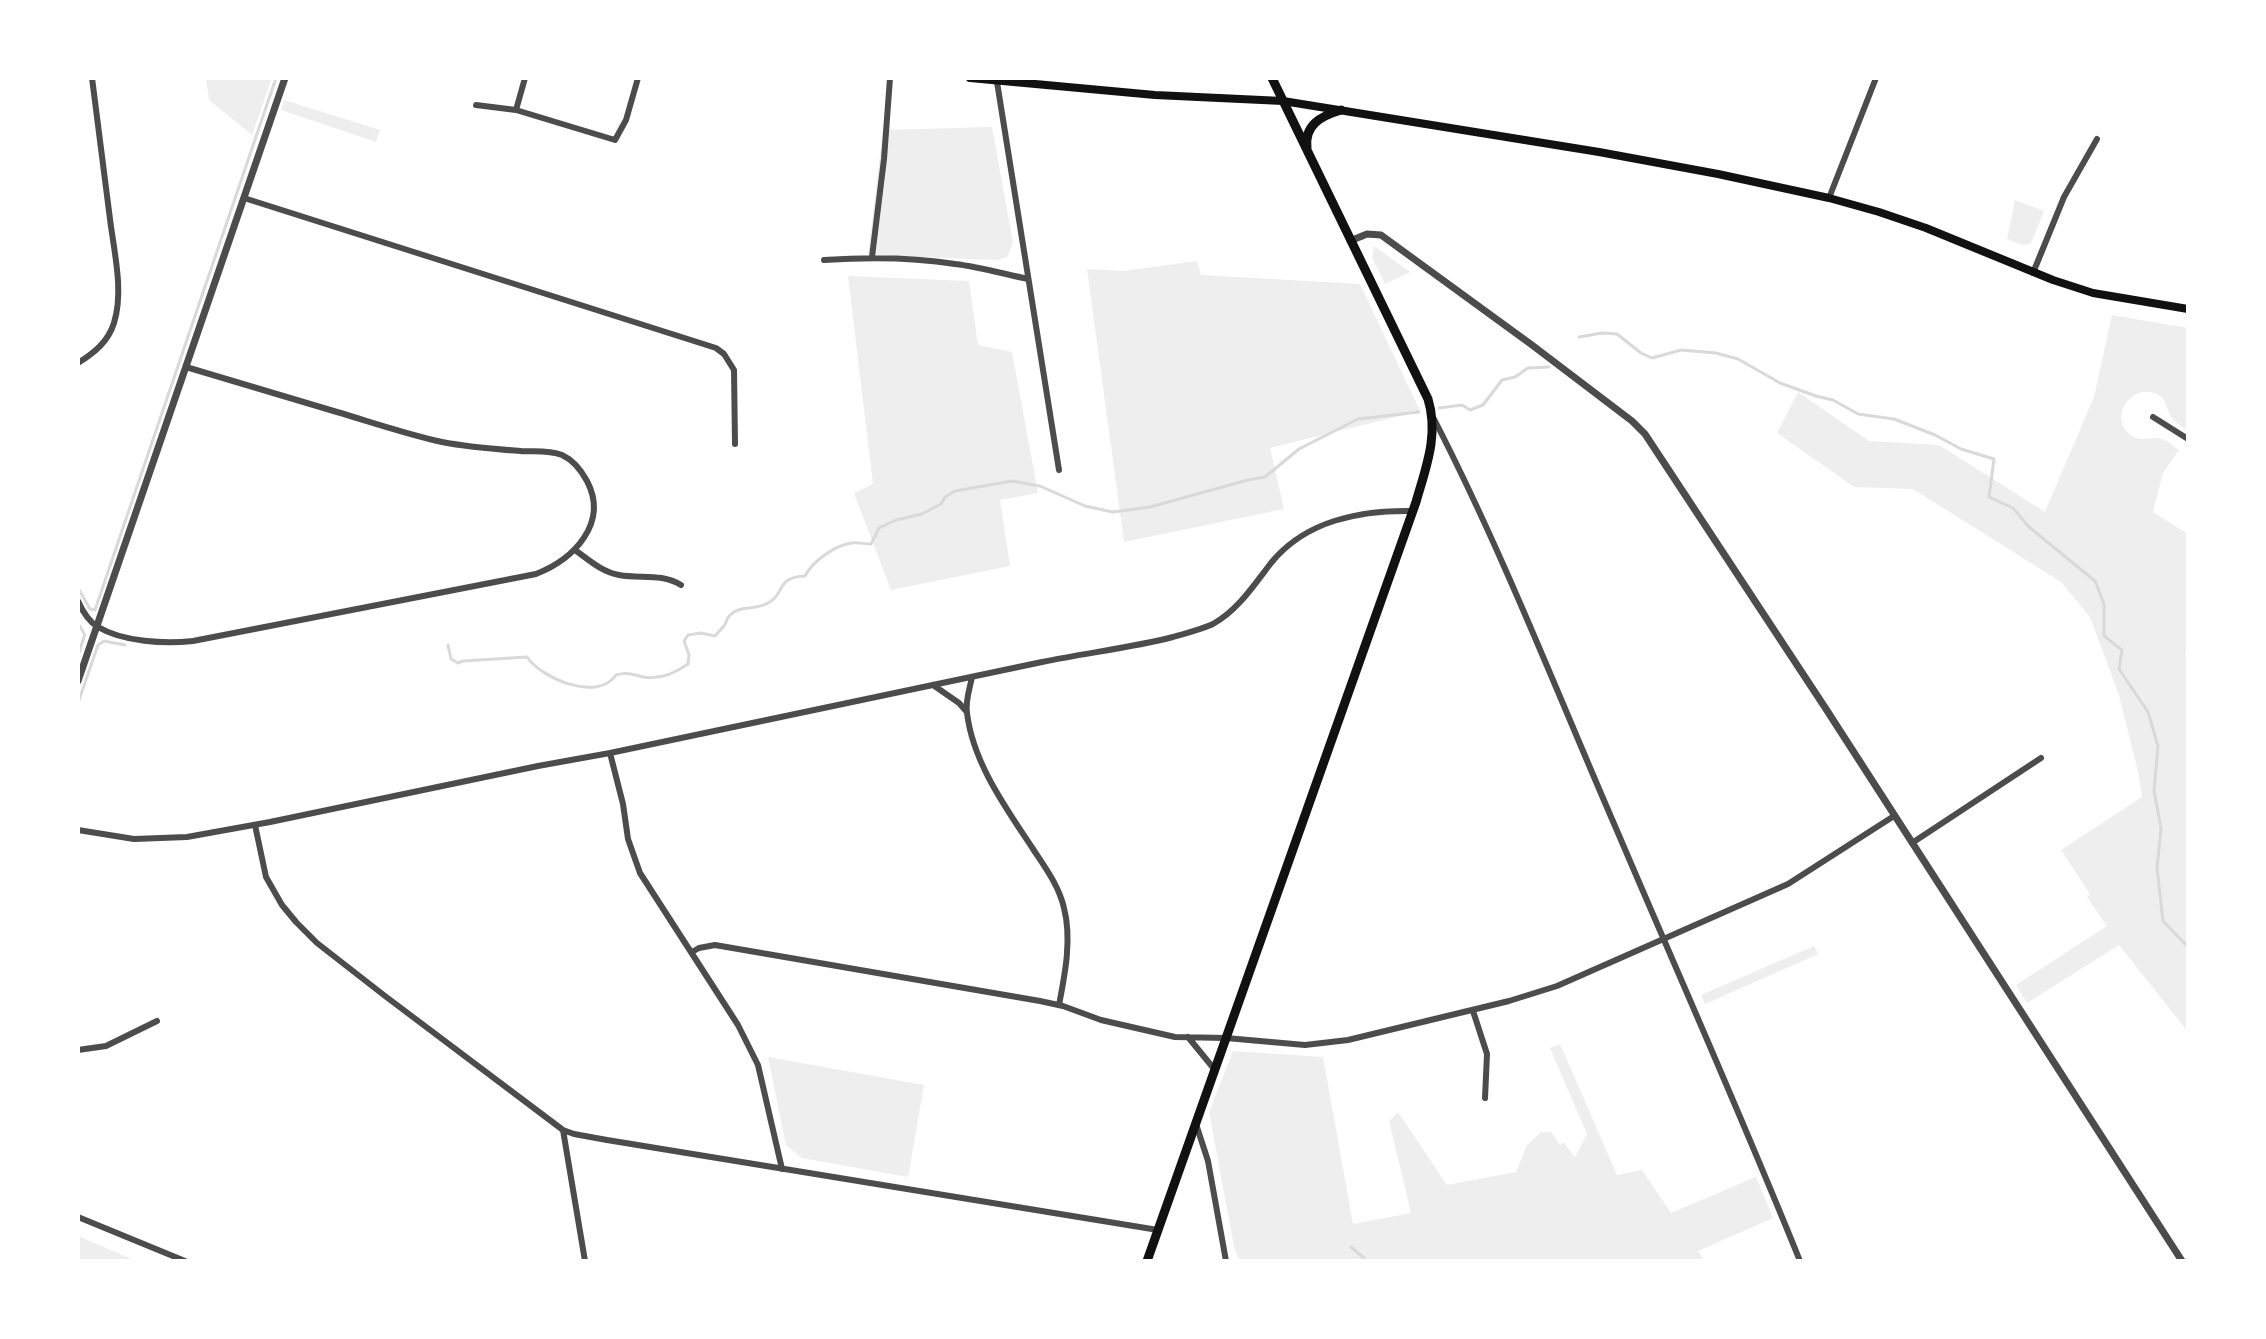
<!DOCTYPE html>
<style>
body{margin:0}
#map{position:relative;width:2266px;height:1339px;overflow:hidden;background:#fff;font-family:"DM Sans",sans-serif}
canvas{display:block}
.frame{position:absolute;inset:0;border:80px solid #fff;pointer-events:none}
</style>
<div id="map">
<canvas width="2266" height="1339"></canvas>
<div class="frame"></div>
</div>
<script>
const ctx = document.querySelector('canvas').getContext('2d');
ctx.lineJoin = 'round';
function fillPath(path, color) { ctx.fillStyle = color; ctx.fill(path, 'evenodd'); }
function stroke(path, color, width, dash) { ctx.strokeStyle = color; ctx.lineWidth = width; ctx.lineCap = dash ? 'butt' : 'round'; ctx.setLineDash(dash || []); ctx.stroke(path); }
fillPath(new Path2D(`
 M206,78H272L252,135L209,100Z
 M284,100L380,130L376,142L281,110Z
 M992,127L1013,243L1007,257L997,260L868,255L883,130Z
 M2015,200L2044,211L2031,243L2022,245L2007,239Z
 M1374,246L1410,272L1385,284L1372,257Z
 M1197,261L1201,275L1360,284L1420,411L1270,448L1284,509L1124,542L1087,269L1123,271Z
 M848,276L969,281L978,345L1012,352L1038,493L1000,500L1010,566L891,590L854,493L873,484Z
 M2112,315L2188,328V431C2183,427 2177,424 2173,419C2166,411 2168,400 2157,394C2133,383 2109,414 2128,433C2138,442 2146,438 2157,438C2165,438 2173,446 2179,450L2163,473L2153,512L2188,534V646L2185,655L2188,660V1032L2119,945L2027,1003L2016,985L2107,926L2087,897L2090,894L2061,850L2142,797L2138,771L2119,695L2090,617L2061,582L1913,489L1854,487L1777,433L1798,392L1869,441L1939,445L2045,512L2094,397Z
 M1814,946L1818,954L1705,1004L1701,995Z
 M1560,1044L1617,1175L1642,1170L1671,1213L1756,1177L1773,1218L1698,1251L1704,1261H1243L1238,1257L1234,1246L1209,1112L1233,1051L1323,1057L1353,1224L1411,1213L1389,1121L1398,1112L1447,1185L1516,1172L1527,1145L1541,1132H1551L1560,1145L1563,1142L1575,1157L1587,1134L1550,1048Z
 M768,1057L924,1085L908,1177L802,1158L786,1145Z
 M78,1236L136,1261H78Z`), '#eee');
stroke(new Path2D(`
 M1579,337L1602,333L1617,334L1641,353L1652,358L1681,350L1716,353L1738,359L1780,383L1816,396L1833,400L1858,414L1894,419L1935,435L1961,449L1994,459L1989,497L2013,508L2029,527L2095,581L2104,604V636L2122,650L2119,669L2148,712L2158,746L2154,791L2161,828L2157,868L2163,921L2188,947
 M1439,408L1462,405L1470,410L1483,405L1502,380L1515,377L1528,368L1549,367
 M78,588L90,609L95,610L276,78
 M79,625L85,635
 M448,645L451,659L458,663L463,661L527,657C542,679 598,702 616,675C627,672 632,674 643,677C660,680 674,674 688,664L689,655L684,641L688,635L701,633L715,636C716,635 723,627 724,626C728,620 725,620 730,615C740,605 755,610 766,604C786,595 775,577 805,576C813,561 834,546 851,543C857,542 865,544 871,544L879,528L896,520L922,514L941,504L945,497L955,491L1012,481L1040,486L1085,506L1113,512L1150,507L1248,480L1265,477L1299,449L1358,419L1419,412
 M78,656L84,637
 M79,700L98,645L104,641L125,645
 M1351,1247L1364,1258
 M1557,1261H1573`), '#d9d9d9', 3);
stroke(new Path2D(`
 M997,82L1059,470
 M476,105L516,110L615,140L626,120L638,78
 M516,110L525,78
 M244,198L716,348L724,354L734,370L735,444
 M1829,198L1876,78
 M872,257L884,159L890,78
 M824,260C868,257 911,257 955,264C980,267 1004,274 1028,279
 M2033,273L2064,197L2097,139
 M78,363C94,353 108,342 114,323C124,291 114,252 110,219C104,172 98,125 92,78
 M2153,417L2188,439
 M1434,419C1503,553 1558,695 1618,833C1679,976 1742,1117 1800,1261
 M575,550C589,560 602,572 619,575C641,579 661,573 681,585
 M78,601C82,610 89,622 98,627C123,642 165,644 193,641L536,574C574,559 609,523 587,481C581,470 573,460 562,455C549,450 534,452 520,451C494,449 467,447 442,442C406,434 371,422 337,412C286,397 236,382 186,367
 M972,677C970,688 965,701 967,713C973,763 1006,808 1033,849C1045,867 1059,886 1064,908C1072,939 1065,974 1059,1005
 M933,685L959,703L966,711
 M610,753L623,804L628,839L640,873L738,1025L758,1065L782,1169
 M255,825L266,877L282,905L296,922L317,943L385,996L563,1130L574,1134L607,1140L1158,1230
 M78,830L134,839L187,837L270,822L538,766L610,753C754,723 898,692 1042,662C1085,653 1130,648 1173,637C1186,633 1200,630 1213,624C1238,610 1254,585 1271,563C1306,520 1360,510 1413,511
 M1912,843L2041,758
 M692,952L699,948L715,945L1040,1001L1063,1006L1101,1020L1175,1037L1226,1038L1305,1045L1348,1040L1509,1001L1557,986L1788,884L1894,816
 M1473,1011L1487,1054L1485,1098
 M1188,1037L1215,1070
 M78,1050L106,1046L157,1021
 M1196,1124L1208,1161L1226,1261
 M563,1130L585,1261
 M78,1217L185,1261`), '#4c4c4c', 6);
stroke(new Path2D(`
 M1350,241L1367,234L1381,235L1532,345L1632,421L1645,434L1826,709L2182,1261
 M78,681L285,78`), '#4c4c4c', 7);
stroke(new Path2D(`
 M970,78L1155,95L1283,101L1599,152L1718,174L1829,198L1879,212L1926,228L2053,280L2093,293L2188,309`), '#111', 8);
stroke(new Path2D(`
 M1307,148C1304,125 1321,116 1341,110
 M1147,1261L1416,502C1426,467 1439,435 1428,399L1272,78`), '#111', 9);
</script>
